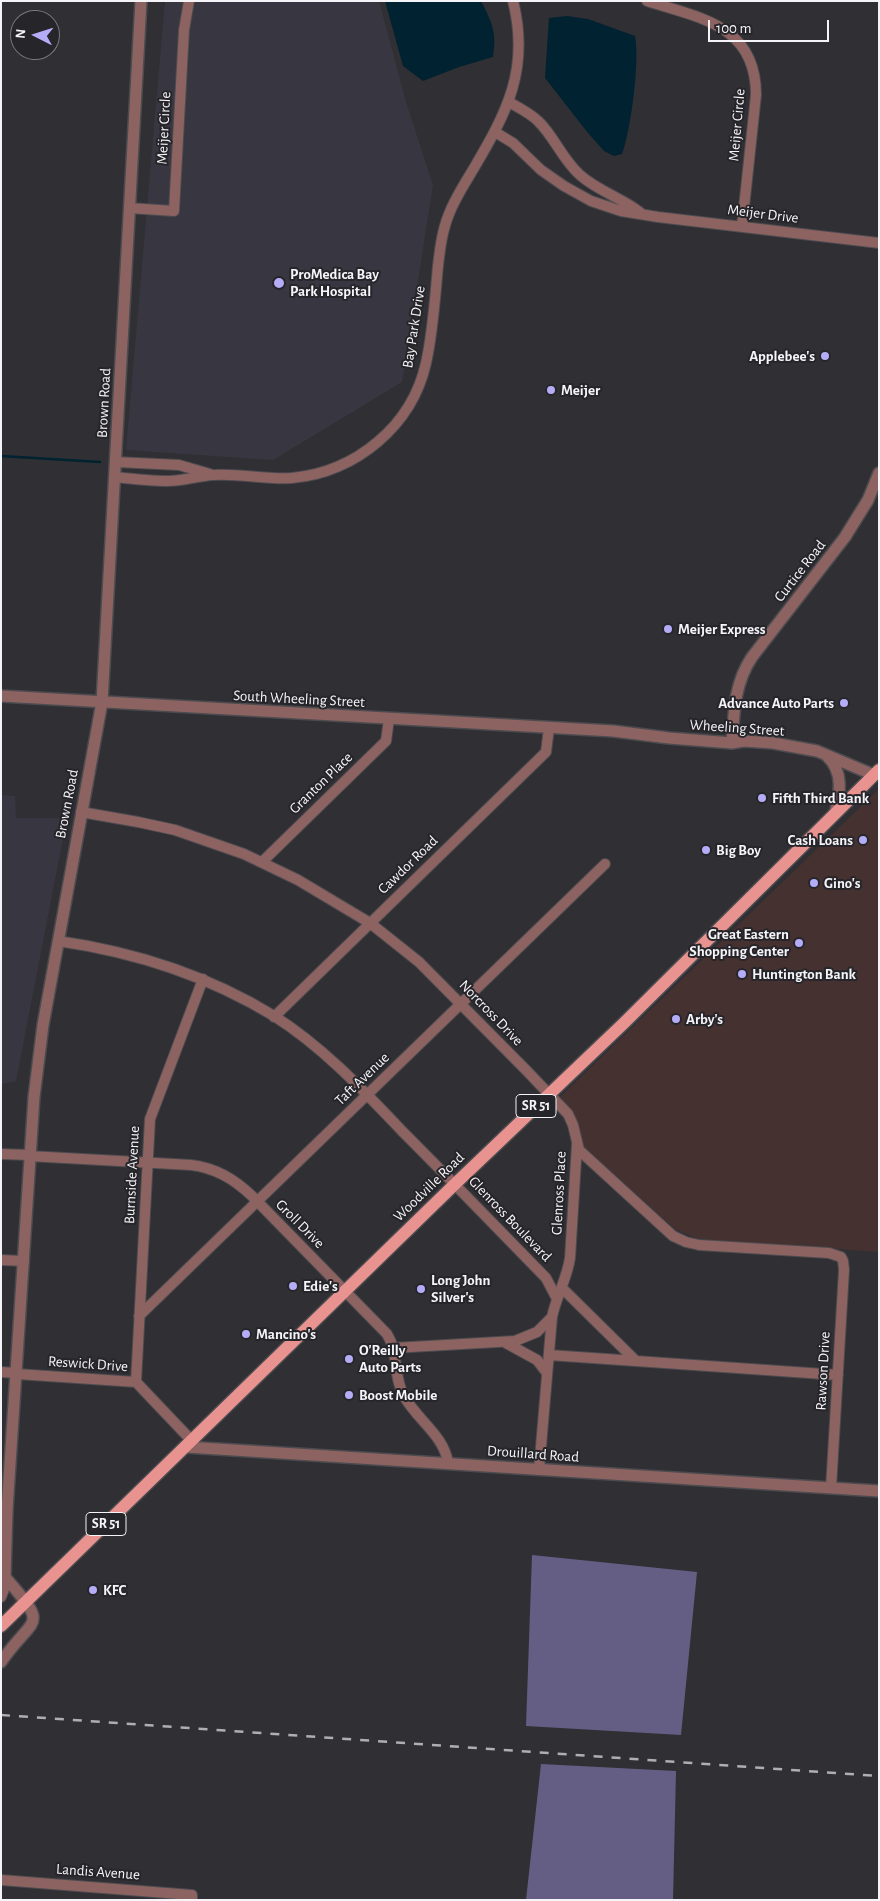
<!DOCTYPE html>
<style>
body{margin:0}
#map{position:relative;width:880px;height:1901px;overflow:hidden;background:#302f34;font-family:"Alegreya Sans",sans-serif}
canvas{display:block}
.frame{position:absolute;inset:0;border:2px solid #f5f4f8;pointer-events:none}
.north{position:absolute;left:10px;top:10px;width:50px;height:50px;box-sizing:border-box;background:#26252a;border:1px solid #79787c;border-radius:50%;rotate:275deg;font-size:14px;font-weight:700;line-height:20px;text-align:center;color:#f5f4f8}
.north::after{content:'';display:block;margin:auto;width:18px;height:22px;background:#b5acf8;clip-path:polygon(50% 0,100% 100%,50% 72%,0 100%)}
.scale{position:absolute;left:708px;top:20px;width:121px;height:22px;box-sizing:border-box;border:2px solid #f5f4f8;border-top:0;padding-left:6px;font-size:15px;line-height:18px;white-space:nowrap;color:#f5f4f8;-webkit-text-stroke:4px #26252a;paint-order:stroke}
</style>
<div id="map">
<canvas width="880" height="1901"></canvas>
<div class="frame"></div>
<div class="north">N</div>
<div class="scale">100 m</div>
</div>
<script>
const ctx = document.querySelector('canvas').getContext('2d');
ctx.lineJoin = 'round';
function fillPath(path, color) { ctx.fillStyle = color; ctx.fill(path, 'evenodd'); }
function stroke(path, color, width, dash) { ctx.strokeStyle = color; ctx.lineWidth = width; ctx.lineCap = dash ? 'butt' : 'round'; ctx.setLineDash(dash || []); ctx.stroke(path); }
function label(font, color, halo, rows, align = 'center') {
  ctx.font = font + ' "Alegreya Sans",sans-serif'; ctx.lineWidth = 4; ctx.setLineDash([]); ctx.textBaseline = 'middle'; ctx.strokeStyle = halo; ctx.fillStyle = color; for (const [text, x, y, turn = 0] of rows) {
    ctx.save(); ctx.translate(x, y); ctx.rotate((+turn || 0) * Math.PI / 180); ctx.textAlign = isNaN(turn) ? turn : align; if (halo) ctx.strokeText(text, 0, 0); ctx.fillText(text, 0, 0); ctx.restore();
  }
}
fillPath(new Path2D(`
 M879,789V1252L698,1239L675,1229L584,1147L559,1098Z`), '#463131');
fillPath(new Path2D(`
 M165,1H379L406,102L433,185L402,382L273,460L126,450Z
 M1,795L15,796L16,818H67L16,1081L1,1084Z`), '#383741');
fillPath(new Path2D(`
 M532,1555L697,1572L681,1735L526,1726Z
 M541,1764L676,1771L673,1900H526Z`), '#655e84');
fillPath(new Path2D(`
 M385,1H481C492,22 497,33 493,57L459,67L423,81L403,66Z
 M567,16L588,19L635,36C640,60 631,130 622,154L614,156L604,151L588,133L545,78L549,18Z`), '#002231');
stroke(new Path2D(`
 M1,456L100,462`), '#002231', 2.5);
const minor = new Path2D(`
 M647,1C700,18 756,25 756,95L742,226
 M509,102C519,108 530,113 538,121C554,136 562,159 580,175C599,192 625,199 642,214
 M495,132L513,143L541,170L564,186L591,201L621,211L658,217L879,243
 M129,208L174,211L184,30L189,1
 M116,462L179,465L210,474
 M115,477C133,479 151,481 168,481C183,481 198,476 213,475C239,473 266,480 292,478C356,472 412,426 426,363C433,332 435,298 438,266C440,249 442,231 449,214C455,198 465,183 474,168C507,112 530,69 513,1
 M81,812L138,822L175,830L244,854L298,880L370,923L419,962L526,1070L568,1114L573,1125L579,1150L673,1236L686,1242L699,1245L829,1253L841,1257L843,1261L844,1270L831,1488
 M262,862L386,741L389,719
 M58,941C135,952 207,975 274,1016C323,1047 363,1090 403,1132C451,1180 498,1229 546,1278L557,1299
 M274,1017L546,752L549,728
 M1,1154L29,1155
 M29,1156L191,1165C216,1168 234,1179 252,1196L387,1334C399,1353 393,1377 404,1396C417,1420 444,1435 448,1463
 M1,1260L24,1261
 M562,1288L636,1361
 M139,1316L605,864
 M506,1343L537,1360L547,1373
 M393,1348L515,1341L537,1332L552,1317
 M549,1355L838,1375
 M1,1372L17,1373
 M17,1374L136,1382L192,1441
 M136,1382L150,1119L203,979
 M539,1470L552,1317C556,1297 567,1279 570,1258L577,1144
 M1,1597L5,1587V1577
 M1,1880L192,1895V1900`);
const tertiary = new Path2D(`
 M1,696L613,731L669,738L732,743L744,741L773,743L817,751L874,775
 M732,743C734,712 734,684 752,657L845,537L868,500L879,473
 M827,756C844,772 840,793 835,814
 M186,1447L879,1491
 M1,1662C34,1614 51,1630 5,1577L7,1510L34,1097L43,1025L102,702L141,1`);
const primary = new Path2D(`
 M1,1626L455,1184L624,1023L879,770`);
stroke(minor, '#4c4b4f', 12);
stroke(tertiary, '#4c4b4f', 14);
stroke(primary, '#4c4b4f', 15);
stroke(minor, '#8c6361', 10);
stroke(tertiary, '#8c6361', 11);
stroke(primary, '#e89390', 12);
stroke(new Path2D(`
 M1,1715L879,1776`), '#afaeb2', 2.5, [9, 9]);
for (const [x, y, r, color] of [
 [279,283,6,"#b5acf8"],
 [825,356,5,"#b5acf8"],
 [551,390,5,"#b5acf8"],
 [668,629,5,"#b5acf8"],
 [844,703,5,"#b5acf8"],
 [762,798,5,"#b5acf8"],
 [863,840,5,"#b5acf8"],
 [706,850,5,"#b5acf8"],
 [814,883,5,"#b5acf8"],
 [799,943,5,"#b5acf8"],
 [742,974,5,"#b5acf8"],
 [676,1019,5,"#b5acf8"],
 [293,1286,5,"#b5acf8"],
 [421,1289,5,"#b5acf8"],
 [246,1334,5,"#b5acf8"],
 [349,1359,5,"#b5acf8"],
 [349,1395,5,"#b5acf8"],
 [93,1590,5,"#b5acf8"]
]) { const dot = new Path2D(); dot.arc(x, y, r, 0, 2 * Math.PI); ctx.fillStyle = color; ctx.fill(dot); stroke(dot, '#26252a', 2); }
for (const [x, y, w] of [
 [536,1106,40],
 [106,1524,40]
]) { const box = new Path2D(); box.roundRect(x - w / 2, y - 11.5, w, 23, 4); ctx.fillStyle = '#26252a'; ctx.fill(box); stroke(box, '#f5f4f8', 1); }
label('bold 14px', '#f5f4f8', null, [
 ["SR 51",536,1106],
 ["SR 51",106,1524]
]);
label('15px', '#f5f4f8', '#26252a', [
 ["Meijer Circle",737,125,-85],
 ["Meijer Circle",164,128,-87],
 ["Meijer Drive",763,214,7],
 ["Bay Park Drive",414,327,-81],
 ["Brown Road",104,403,-87],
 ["Curtice Road",800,571,-52],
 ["South Wheeling Street",299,699,3],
 ["Wheeling Street",737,728,4],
 ["Granton Place",321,783,-44],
 ["Brown Road",67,804,-79],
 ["Cawdor Road",408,865,-44],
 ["Norcross Drive",491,1013,46],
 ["Taft Avenue",362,1079,-44],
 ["Burnside Avenue",132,1175,-87],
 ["Woodville Road",429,1187,-44],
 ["Glenross Place",559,1193,-87],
 ["Glenross Boulevard",510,1219,46],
 ["Groll Drive",300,1224,45],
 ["Reswick Drive",88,1364,4],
 ["Rawson Drive",823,1371,-87],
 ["Drouillard Road",533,1454,4],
 ["Landis Avenue",98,1872,4]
]);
label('bold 15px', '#f5f4f8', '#26252a', [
 ["ProMedica Bay",290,274],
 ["Park Hospital",290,291],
 ["Applebee's",815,356,"right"],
 ["Meijer",561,390],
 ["Meijer Express",678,629],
 ["Advance Auto Parts",834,703,"right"],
 ["Fifth Third Bank",772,798],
 ["Cash Loans",853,840,"right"],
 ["Big Boy",716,850],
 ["Gino's",824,883],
 ["Great Eastern",789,934,"right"],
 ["Shopping Center",789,951,"right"],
 ["Huntington Bank",752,974],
 ["Arby's",686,1019],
 ["Long John",431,1280],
 ["Silver's",431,1297],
 ["Edie's",303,1286],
 ["Mancino's",256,1334],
 ["O'Reilly",359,1350],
 ["Auto Parts",359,1367],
 ["Boost Mobile",359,1395],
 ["KFC",103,1590]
], 'left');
</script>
